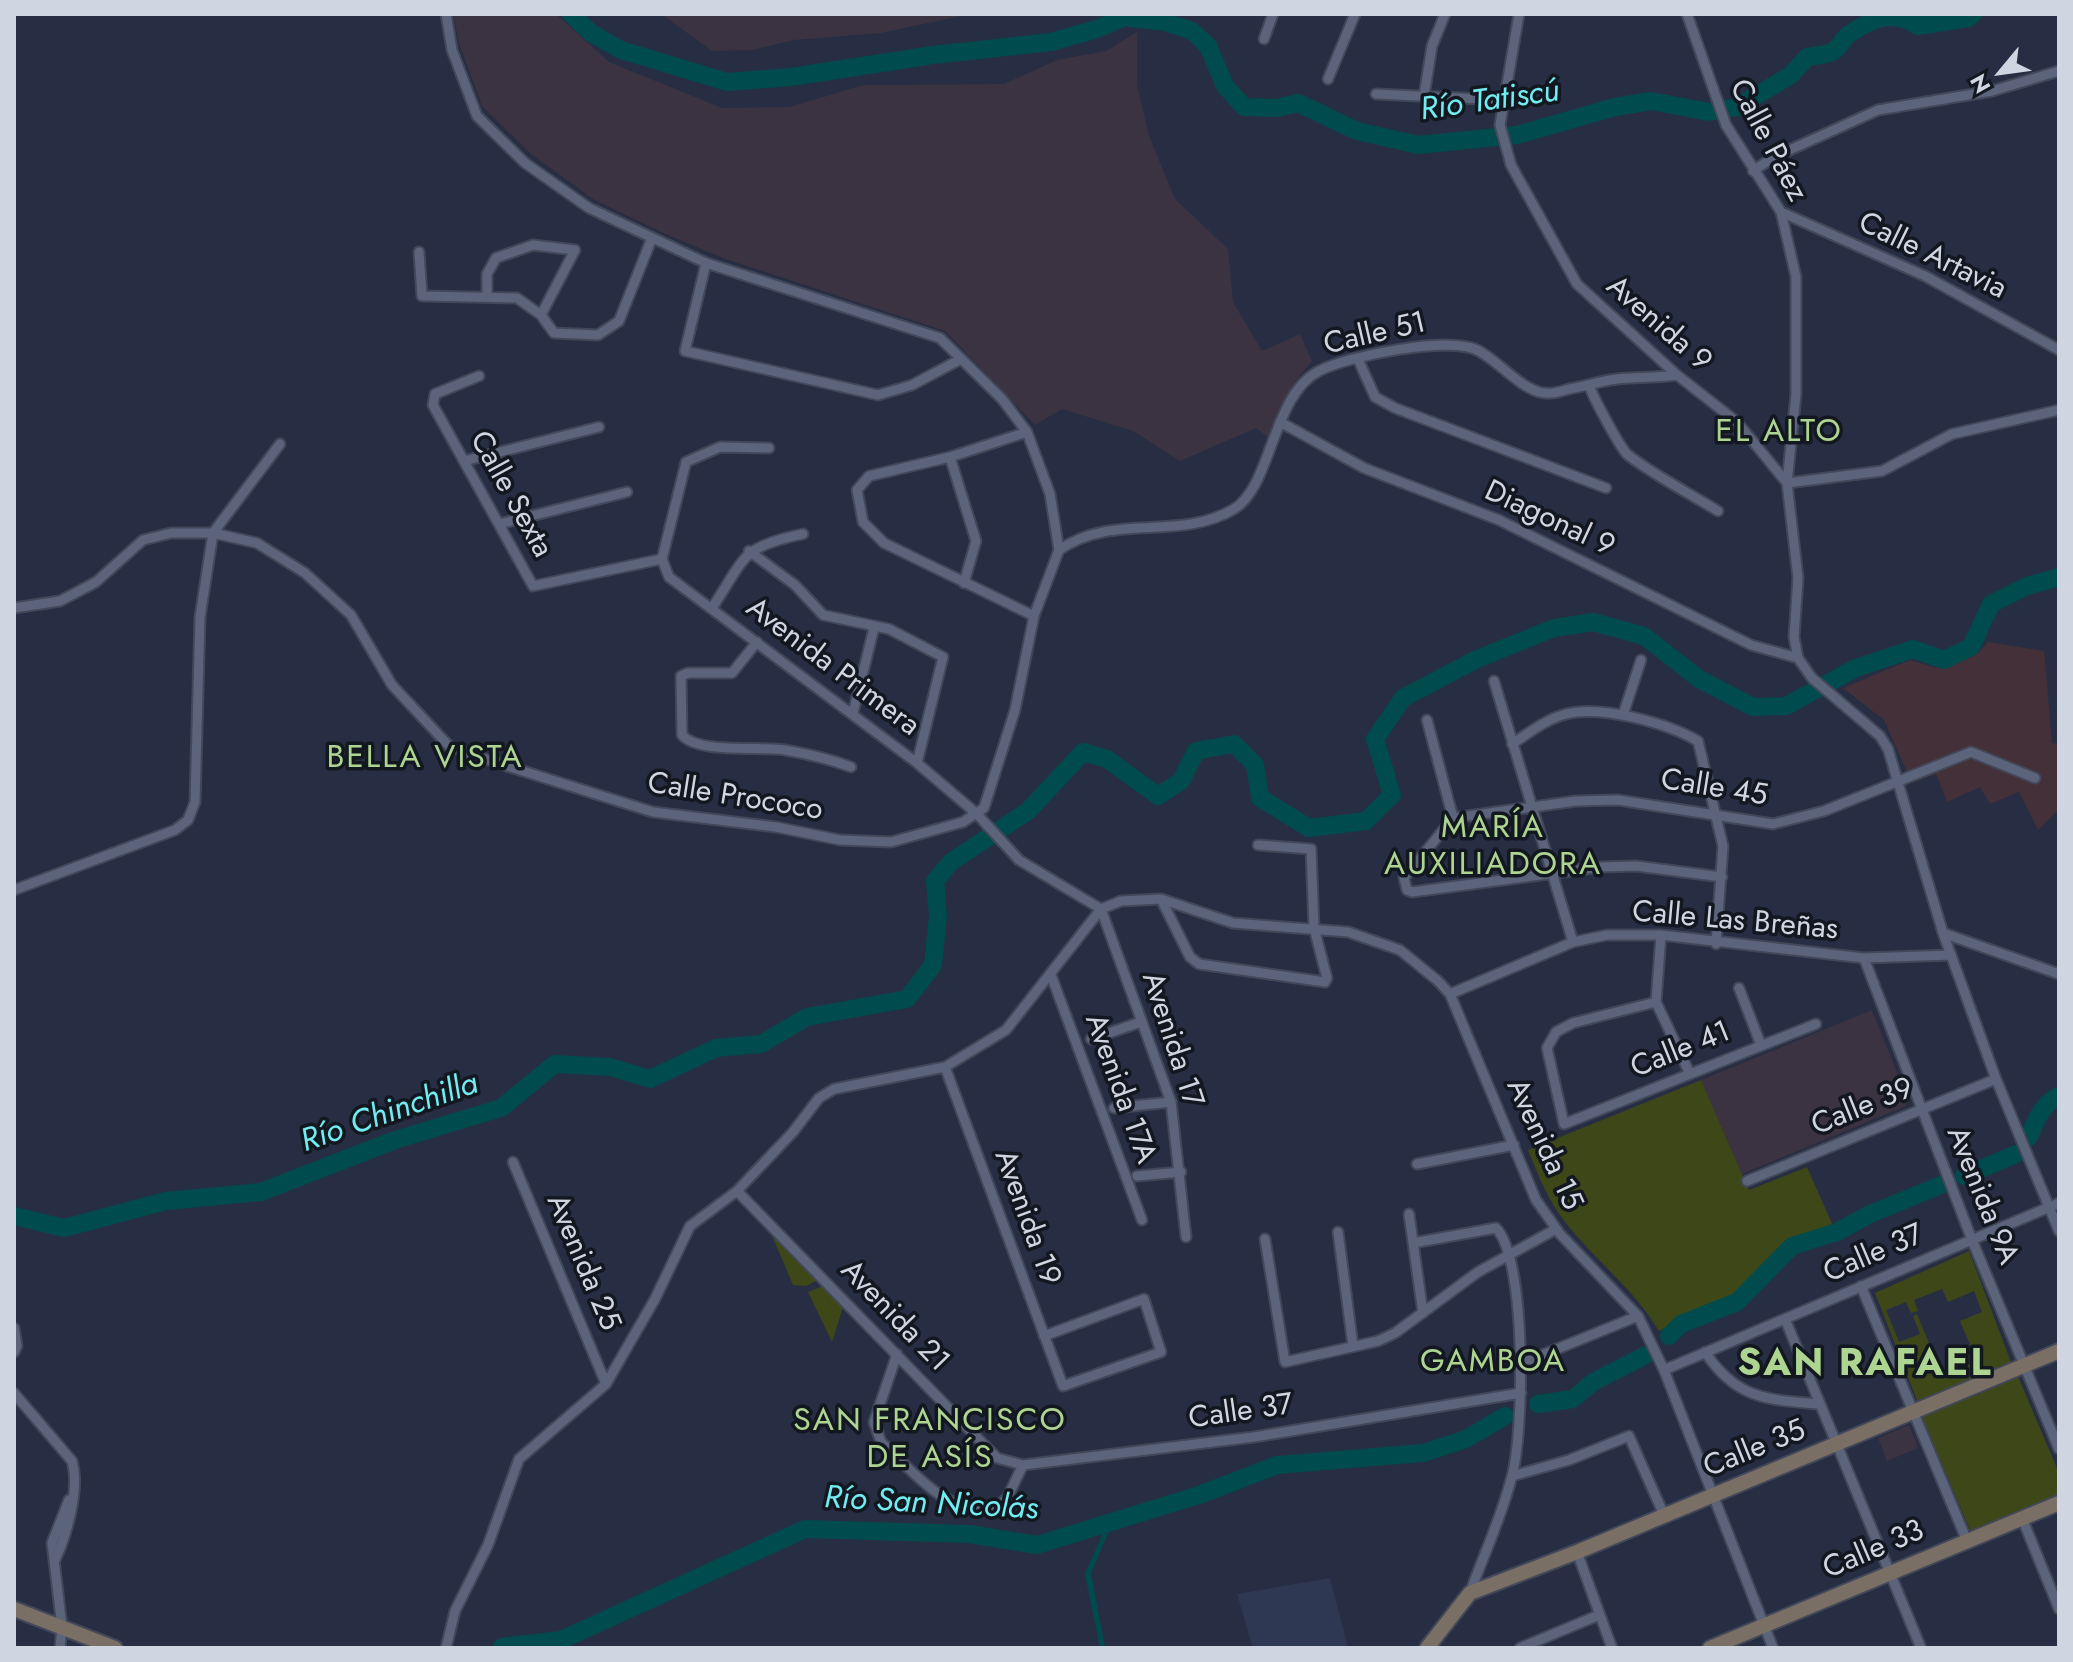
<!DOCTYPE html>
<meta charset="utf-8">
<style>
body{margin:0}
#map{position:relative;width:2073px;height:1662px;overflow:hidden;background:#272e43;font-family:Jost,sans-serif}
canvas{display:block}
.frame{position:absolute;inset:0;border:16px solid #d0d5e2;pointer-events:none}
.north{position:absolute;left:1961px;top:32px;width:80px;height:80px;-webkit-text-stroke:6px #131720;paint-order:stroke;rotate:241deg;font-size:22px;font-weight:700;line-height:32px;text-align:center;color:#d0d5e2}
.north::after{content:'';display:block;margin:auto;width:28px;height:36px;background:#d0d5e2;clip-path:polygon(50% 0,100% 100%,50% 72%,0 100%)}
</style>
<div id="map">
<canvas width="2073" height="1662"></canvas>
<div class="frame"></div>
<div class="north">N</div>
</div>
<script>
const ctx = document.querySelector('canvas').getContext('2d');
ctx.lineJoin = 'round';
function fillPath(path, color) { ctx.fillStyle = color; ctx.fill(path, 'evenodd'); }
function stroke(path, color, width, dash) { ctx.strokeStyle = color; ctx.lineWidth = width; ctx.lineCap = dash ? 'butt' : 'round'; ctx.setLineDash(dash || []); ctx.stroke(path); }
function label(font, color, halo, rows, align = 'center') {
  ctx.font = font + ' Jost,sans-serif'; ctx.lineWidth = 7; ctx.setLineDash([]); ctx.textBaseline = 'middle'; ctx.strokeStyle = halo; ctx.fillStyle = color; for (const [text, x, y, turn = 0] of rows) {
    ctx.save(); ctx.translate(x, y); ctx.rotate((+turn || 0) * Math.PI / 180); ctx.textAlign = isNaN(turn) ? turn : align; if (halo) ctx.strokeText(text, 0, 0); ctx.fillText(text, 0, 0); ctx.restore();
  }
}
fillPath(new Path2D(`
 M1330,1578L1348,1648H1253L1237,1594Z`), '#2f3852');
fillPath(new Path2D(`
 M453,14H556L609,62L722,108L789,107L864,85L1004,84L1057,60L1106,51L1137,32V85L1149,136L1175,199L1228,249L1233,302L1262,351L1300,334L1312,361L1294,383L1268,437L1256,428L1180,461L1133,431L1062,409L1035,425L945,331L723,258L663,233L593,199L531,154L482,106L459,43Z
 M661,14H970L881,33L794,40L752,50L712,51Z
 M1872,1010L1908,1100L1906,1106L1742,1174L1701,1080Z
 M1909,1425L1918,1448L1887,1461L1878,1438Z`), '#3b3242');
fillPath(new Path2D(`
 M1988,642L2044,651L2052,743L2059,744V810L2038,830L2019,792L1990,804L1980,787L1947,802L1936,774L1912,783L1884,720L1843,688L1910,660L1936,668L1955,664L1976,655Z`), '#433038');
fillPath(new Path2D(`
 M1701,1080L1749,1190L1807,1167L1833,1226L1782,1245L1763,1274L1735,1296L1659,1331C1634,1289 1595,1260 1565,1222C1548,1200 1538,1175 1528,1150Z
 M768,1226L820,1279L806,1286L793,1285Z
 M1969,1251L2012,1365L1918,1403L1875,1293ZM1942,1289L1948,1302L1974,1291L1982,1312L1960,1321L1977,1361L1942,1375L1917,1314L1913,1316L1920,1334L1899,1342L1886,1310L1906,1302L1911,1313L1918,1311L1914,1300Z
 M825,1285L844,1304L832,1342L808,1292Z
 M2017,1374L2059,1473V1495L1971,1532L1921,1415Z`), '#3e4718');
fillPath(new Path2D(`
 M1114,1519L1091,1573L1105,1648H1100L1085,1574L1108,1521Z`), '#004b4e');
stroke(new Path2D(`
 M571,14L591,33L621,50L727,82L791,77L933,55L1051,42L1097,29L1124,17L1165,22L1192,31L1208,46L1225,86L1244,107L1276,108L1298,103L1357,131L1418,145L1517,135L1615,107L1651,101L1709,112L1737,107L1791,75L1807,57C1815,56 1824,55 1832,52C1841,47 1842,39 1849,34C1871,19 1895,9 1918,26L1968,18L1973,14
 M2029,1137C2036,1120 2042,1104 2059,1096
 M1964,1176L2016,1154
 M14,1216L64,1228L166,1201L261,1192L395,1140L501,1108L555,1064L610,1067L650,1079L716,1048L761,1044L807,1017L907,999L933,965L938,916L935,881L951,862L1028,811L1083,752L1107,759L1158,796L1181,781L1196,751L1234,744L1255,765L1260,798L1309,828L1366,821L1392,795L1375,739L1403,698L1477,659L1554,628L1593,622L1644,636L1699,679L1753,707L1786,706L1856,668L1913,649L1944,660L1971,647L1991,604L2027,586L2059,577
 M1669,1336L1681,1324L1737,1302L1792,1246L1837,1232L1870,1214L1941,1185
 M1538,1404L1573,1399L1593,1382L1646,1355
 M502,1647L561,1640L805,1529L969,1534L1037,1545L1199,1495L1277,1465L1423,1453L1466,1439L1505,1416`), '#004b4e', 18);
const street = new Path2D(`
 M1519,14L1500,125L1511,165L1577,284L1677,375L1737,422L1787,483L1798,578L1794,637L1798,658L1812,678L1880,736L1888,749L1943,933L1996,1079L2059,1231
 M1687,14L1726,125L1781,212L1796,277V394L1787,483
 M1264,39L1273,14
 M1328,79L1355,14
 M1376,94L1503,100
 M1424,96L1432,46L1445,14
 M1753,171L1774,157L1878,110L1992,91L2059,71
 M1781,212L1925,276L2059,350
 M419,252L422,296L517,298L541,315L554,333L598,335L619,321L652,238
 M706,263L685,351L878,395L912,385L961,359
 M487,297V274L496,258L533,245L575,250L541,315
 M1358,359L1375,397L1395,408L1606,488
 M479,376L435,394L433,405L533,586L662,559
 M1589,385C1593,397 1620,448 1628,455C1655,476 1689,493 1718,511
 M1280,422L1364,468L1499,520L1751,645L1798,658
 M1027,432L950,457L869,476L857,490L863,522L884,543L1034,616
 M769,448L720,447L686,462L662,559L669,577L917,763L977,814L1019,860L1101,909
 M950,457L976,541L964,583
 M464,461L599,427
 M1787,483L1882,471L1952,434L2059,410
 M499,524L627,492
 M1059,550C1114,512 1178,542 1234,509C1272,486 1272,395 1319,371C1347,356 1451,335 1479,351C1499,362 1517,385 1539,392C1550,395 1559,392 1569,389C1585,386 1601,381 1617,379C1637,377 1657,378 1677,375
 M749,551L795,585L823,615L889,629L943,657L917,763
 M14,608L60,601L96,582L143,540L171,533H213L257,543L305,573L351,615L392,685L449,746L491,761L653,812L776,827L840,840L891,842L963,822L984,808L1015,710L1034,616L1059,550L1050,494L1027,432L1002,399L940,338L706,263L589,208L525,163L477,116L452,50L446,14
 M712,608C746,557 740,547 803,534
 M757,642L732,673H688L681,676L682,735C699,754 759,746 785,750C808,754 830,759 851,767
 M1494,681L1573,942
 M853,713L874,628
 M1623,715L1641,660
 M1427,720L1453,818
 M1512,744C1529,733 1546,719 1566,714C1601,705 1667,723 1698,741L1723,846L1716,944
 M1722,877L1636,866L1601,867L1412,892L1407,890L1404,878L1453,818L1576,801L1618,800L1773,824L1824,811L1971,752L2035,778
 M14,890L175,830L188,820L195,802L200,617L213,533L280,444
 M1161,899L1190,957L1199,964L1325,982L1327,978L1314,928L1311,849L1258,845
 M1101,909L1171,1102L1186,1237
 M1943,933L2059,974
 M1661,935L1656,1002L1690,1074
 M1864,958L1972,1240L2059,1449
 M1051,975L1142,1220
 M1739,988L1761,1045
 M1450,994L1573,942L1607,935H1661L1864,958L1951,955
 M1656,1002L1573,1023L1556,1032L1547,1048L1564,1124L1816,1024
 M1091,1039L1141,1022
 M945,1067C984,1173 1023,1279 1063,1386L1161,1352L1144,1299L1044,1336
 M1114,1108L1171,1102
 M513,1162L606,1384
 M1417,1164L1514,1145
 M1137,1176L1181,1172
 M1747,1181L1996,1079
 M737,1191L997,1458L1023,1465L1254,1437L1521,1393
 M1409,1214L1423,1313
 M1338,1232L1353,1346
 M1265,1239L1285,1362L1378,1341L1395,1333L1478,1272L1556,1229
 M1413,1243L1496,1228C1527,1260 1524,1432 1512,1476C1502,1516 1484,1554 1470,1593
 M1861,1286L1967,1541
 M1785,1319L1921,1648
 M14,1328L17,1346L14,1352
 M1705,1352C1736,1399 1767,1400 1820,1404
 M897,1354L874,1422L881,1442C915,1473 943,1512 993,1511L1007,1498L1023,1465
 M1520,1364L1638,1316
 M1664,1370L2059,1203
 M14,1393L72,1461C80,1489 67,1535 55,1560
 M1512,1476L1569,1460L1629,1436L1664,1515
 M2022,1518L2059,1609
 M1577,1552L1612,1648
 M60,1648L62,1627L52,1543L69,1500
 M446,1648L455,1611L488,1545L519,1459L606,1384L655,1299L690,1226L737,1191L793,1132L819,1098L834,1089L945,1067L1006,1030L1101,909L1121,901L1161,899L1233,923L1348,932L1400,950L1438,981L1450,994L1536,1200L1560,1234L1638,1316L1664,1370L1773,1648
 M1520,1648L1599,1615`);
const secondary = new Path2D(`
 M14,1609L115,1648
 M1427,1648L1470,1593L1577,1552L2059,1351
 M1710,1648L2059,1503`);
stroke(street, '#424859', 13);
stroke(secondary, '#424859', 18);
stroke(street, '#5c647b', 9);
stroke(secondary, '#7a6f65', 14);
label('30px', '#d0d5e2', '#131720', [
 ["Calle Páez",1767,141,62],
 ["Calle Artavia",1932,257,26],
 ["Avenida 9",1658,325,41],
 ["Calle 51",1375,335,-13],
 ["Calle Sexta",510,495,61],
 ["Diagonal 9",1549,520,25],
 ["Avenida Primera",832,668,37],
 ["Calle 45",1714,789,9],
 ["Calle Prococo",735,798,9],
 ["Calle Las Breñas",1735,922,5],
 ["Avenida 17",1171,1040,72],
 ["Calle 41",1681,1051,-22],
 ["Avenida 17A",1119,1089,70],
 ["Calle 39",1863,1108,-22],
 ["Avenida 15",1543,1145,65],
 ["Avenida 9A",1981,1196,68],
 ["Avenida 19",1026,1218,70],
 ["Calle 37",1874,1255,-23],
 ["Avenida 25",582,1263,67],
 ["Avenida 21",894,1317,46],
 ["Calle 37",1241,1413,-8],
 ["Calle 35",1755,1450,-22],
 ["Calle 33",1874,1551,-23]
]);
label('italic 32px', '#71edf1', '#131720', [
 ["Río Tatiscú",1490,102,-8],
 ["Río Chinchilla",390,1114,-19],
 ["Río San Nicolás",931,1505,3]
]);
ctx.letterSpacing = '2px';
label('32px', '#add490', '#131720', [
 ["EL ALTO",1779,433],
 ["BELLA VISTA",425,759],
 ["MARÍA",1493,829],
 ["AUXILIADORA",1493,866],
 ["GAMBOA",1493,1363],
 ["SAN FRANCISCO",930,1422],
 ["DE ASÍS",930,1459]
]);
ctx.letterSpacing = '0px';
ctx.letterSpacing = '2px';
label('bold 38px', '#add490', '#131720', [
 ["SAN RAFAEL",1865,1366]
]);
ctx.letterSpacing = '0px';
</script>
